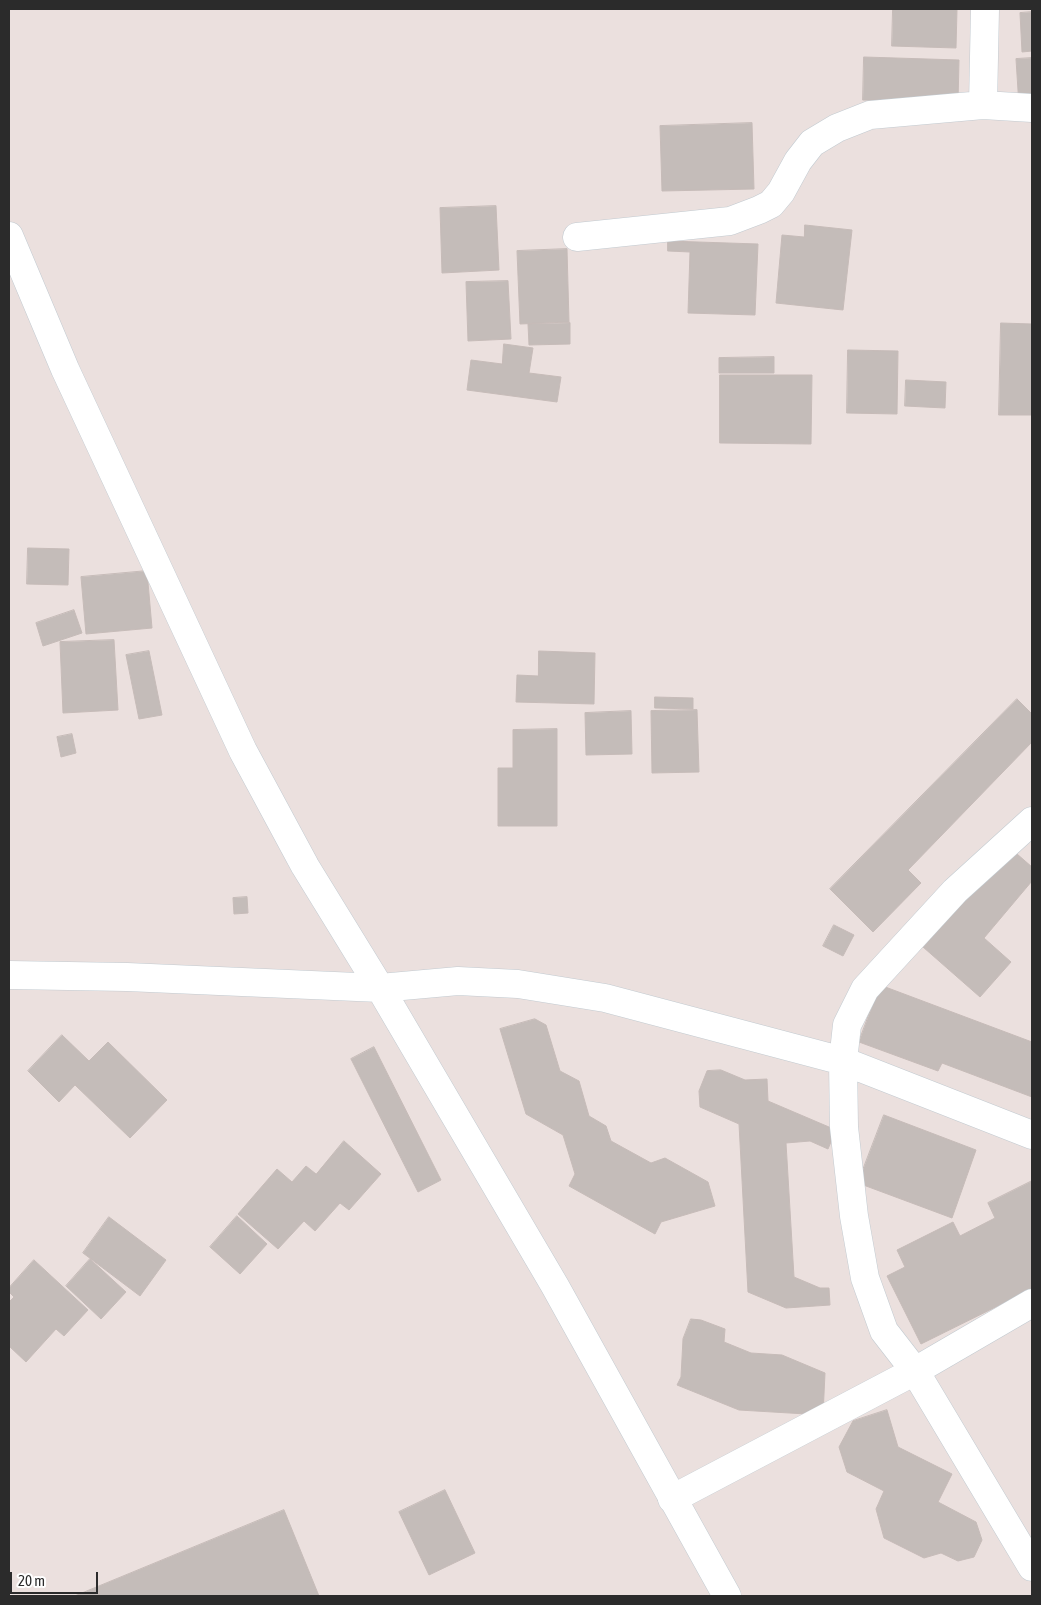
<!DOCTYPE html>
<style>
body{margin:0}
#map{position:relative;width:1041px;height:1605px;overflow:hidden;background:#ebe0de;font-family:"Asap Condensed",sans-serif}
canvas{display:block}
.frame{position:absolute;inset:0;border:10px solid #2b2b2b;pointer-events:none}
.scale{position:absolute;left:10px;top:1572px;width:88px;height:22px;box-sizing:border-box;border:2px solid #2b2b2b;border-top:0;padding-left:6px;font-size:15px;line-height:18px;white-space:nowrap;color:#2b2b2b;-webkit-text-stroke:4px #fff;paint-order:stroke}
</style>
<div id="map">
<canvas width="1041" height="1605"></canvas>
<div class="frame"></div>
<div class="scale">20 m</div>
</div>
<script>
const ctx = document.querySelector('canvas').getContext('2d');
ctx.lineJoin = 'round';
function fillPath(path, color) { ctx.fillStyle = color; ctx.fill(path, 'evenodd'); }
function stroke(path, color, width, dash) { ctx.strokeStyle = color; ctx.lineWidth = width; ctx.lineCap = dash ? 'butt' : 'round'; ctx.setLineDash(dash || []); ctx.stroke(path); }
const building = new Path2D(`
 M893,9H957L956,48L892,46Z
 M1032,12V51L1022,52L1020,13Z
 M864,57L959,60L958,103L863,100Z
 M1032,58V106H1019L1016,59Z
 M752,123L754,189L662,191L660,126Z
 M496,206L499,270L442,273L440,208Z
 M805,225L852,230L843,310L776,303L782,235L804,237Z
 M668,241L758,244L755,315L688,313L690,252L668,251Z
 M567,249L569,322L520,324L517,251Z
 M508,281L511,339L468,341L466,282Z
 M570,323V344L529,345L528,324Z
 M1001,323L1032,324V415H999Z
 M504,344L533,348L529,373L561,377L557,402L467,390L471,360L502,364Z
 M848,350L898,351L897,414L847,413Z
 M774,357V373H719V358Z
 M720,375H812L811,444L720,443Z
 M906,380L946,382L945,408L905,406Z
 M28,548L69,549L68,585L27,584Z
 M147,571L152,628L86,634L81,577Z
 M74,610L82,633L43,646L36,623Z
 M114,640L118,710L63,713L60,642Z
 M149,651L162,715L139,719L126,655Z
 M539,651L595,653L594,704L516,702L517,675L538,676Z
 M655,697L693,698V709L655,708Z
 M1017,699L1032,714V742L908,870L921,883L873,932L830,889Z
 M697,710L699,772L652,773L651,711Z
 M631,711L632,754L586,755L585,713Z
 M557,729V826H498V768H513V730Z
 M72,734L76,753L61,757L57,737Z
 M1009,847L1032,867V881L984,938L1011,962L980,997L923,947Z
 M247,897L248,913L234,914L233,898Z
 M834,925L854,935L843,956L823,946Z
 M880,985L1032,1042V1097L942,1063L938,1071L859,1042Z
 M535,1019L546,1025L560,1071L579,1081L589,1116L606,1126L611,1141L651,1163L665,1158L708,1182L715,1206L661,1222L655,1234L569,1186L575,1174L563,1135L526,1114L500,1029Z
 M62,1035L89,1061L108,1042L167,1100L130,1138L75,1085L59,1102L28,1071Z
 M374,1047L441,1180L418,1192L351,1059Z
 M721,1070L745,1080L767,1079L768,1101L836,1130L828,1149L810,1141L786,1143L794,1277L820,1288H829L830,1305L786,1308L748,1292L739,1124L700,1107L699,1091L707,1071Z
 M884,1115L976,1150L952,1218L858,1183Z
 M344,1141L381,1174L349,1210L340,1203L315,1231L304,1221L278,1249L238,1214L277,1169L292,1182L306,1166L316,1174Z
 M1032,1181V1289L921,1344L887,1276L905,1267L897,1250L953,1222L960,1236L995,1218L988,1203Z
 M237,1216L267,1244L240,1274L210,1247Z
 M109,1217L166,1260L140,1296L83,1253Z
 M90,1259L126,1292L101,1319L66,1286Z
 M34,1260L88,1310L64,1336L56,1329L26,1362L9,1346V1302L14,1297L9,1292V1288Z
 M691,1319L701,1320L725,1329L724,1342L751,1353L782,1355L825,1373L823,1415L739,1410L677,1385L681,1377L683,1339Z
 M887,1410L898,1447L952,1474L938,1502L976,1522L982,1540L974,1557L958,1561L941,1553L924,1558L884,1538L876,1509L884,1491L847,1472L839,1447L853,1421Z
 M445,1490L475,1553L429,1575L399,1512Z
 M284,1510L319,1596H75Z`);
fillPath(building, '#c4bcb9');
stroke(building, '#c6bbb8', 1);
const street = new Path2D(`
 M983,105L985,9
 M9,236L65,369L243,751L305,866L380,988L458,981L518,984L605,998L843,1061L1032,1135
 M577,237L730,221L759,210L771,204L781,192L798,161L812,143L837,128L870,115L983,105L1032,108
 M1032,821L955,891L865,989L847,1025L843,1061L844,1127L854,1216L865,1278L884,1331L915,1371L1032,1567
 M672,1499L915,1371L1032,1303`);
const secondary = new Path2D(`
 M9,975L127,977L380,988L555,1286L727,1596`);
stroke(street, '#c2cad0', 29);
stroke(secondary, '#c2cad0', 29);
stroke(street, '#fff', 28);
stroke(secondary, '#fff', 28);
</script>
